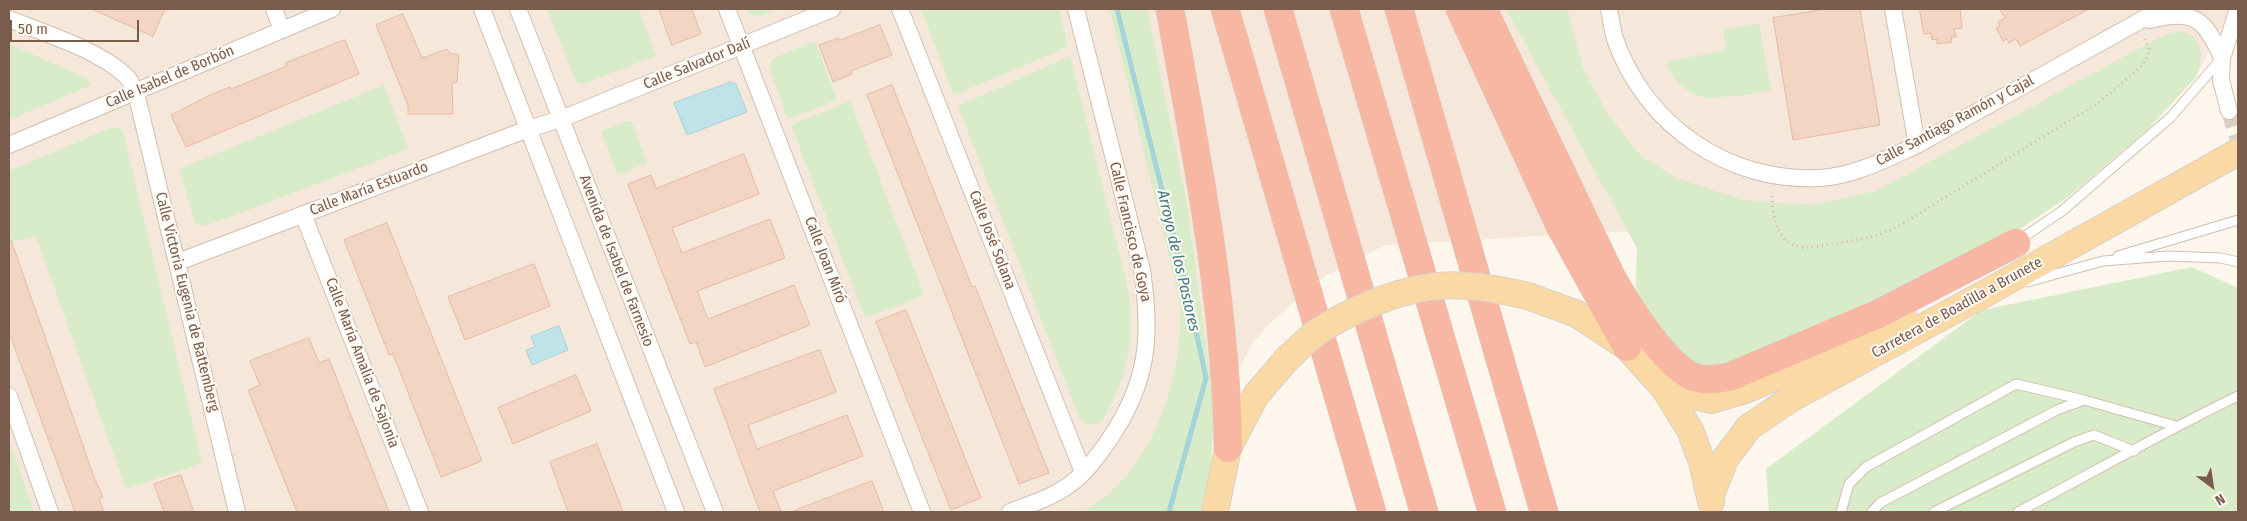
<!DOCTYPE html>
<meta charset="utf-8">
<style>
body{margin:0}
#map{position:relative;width:2247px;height:521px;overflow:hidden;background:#fdf6ec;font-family:"Fira Sans Condensed",sans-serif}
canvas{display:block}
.frame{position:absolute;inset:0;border:10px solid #7a5c4d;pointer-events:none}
.north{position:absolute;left:2187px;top:461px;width:50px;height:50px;-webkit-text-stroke:4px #fffaf3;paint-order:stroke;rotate:149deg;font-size:14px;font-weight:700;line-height:20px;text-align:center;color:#7a5c4d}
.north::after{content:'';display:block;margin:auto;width:18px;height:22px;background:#7a5c4d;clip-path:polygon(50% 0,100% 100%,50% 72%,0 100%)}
.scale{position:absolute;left:10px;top:20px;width:129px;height:22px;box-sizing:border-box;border:2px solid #7a5c4d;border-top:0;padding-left:6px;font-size:15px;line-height:18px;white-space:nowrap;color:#7a5c4d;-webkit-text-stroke:4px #fffaf3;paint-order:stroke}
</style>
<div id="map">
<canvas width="2247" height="521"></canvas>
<div class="frame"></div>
<div class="north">N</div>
<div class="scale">50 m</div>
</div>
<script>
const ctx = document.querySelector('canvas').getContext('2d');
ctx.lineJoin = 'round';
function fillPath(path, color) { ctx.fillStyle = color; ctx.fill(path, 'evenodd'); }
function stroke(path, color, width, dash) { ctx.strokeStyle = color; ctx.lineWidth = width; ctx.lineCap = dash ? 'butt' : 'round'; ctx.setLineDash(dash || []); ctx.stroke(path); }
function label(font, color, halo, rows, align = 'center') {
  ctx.font = font + ' "Fira Sans Condensed",sans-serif'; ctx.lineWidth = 4; ctx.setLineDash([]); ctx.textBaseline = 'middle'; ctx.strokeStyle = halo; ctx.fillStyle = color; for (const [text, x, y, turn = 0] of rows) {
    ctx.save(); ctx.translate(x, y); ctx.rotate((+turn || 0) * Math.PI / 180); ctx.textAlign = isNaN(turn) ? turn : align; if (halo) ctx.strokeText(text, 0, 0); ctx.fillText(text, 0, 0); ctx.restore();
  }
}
fillPath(new Path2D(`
 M9,9H2232L2195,78L2147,130L2068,197L1637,248L1628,231L1385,245L1324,277L1269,324L1251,345L1214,423L1206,512H9Z`), '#f5e8da');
fillPath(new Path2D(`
 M547,9H639L656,56L582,84L576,81Z
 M746,9H776C764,14 755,21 746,9Z
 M921,9H1059L1068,47L954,95Z
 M1110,9H1147L1186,199L1211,380L1214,423L1206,512H1082C1145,478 1174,402 1180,334C1181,322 1180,310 1179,299Z
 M1506,9H1567L1583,68L1607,113L1640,155L1676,178L1743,200L1812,205L1876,191L2164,35L2181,31L2192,35L2198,43L2201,53L2200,65L2195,78L2147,130L2068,197L1960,269L1876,313L1700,373L1635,308L1637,248Z
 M1759,23L1771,90L1735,97L1734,95C1726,96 1718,98 1710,98C1690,97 1671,80 1666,62L1726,50L1723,30Z
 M815,41L837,100L788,119L770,71V64L774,58Z
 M9,44L84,77L89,80L91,85L9,120Z
 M1070,56C1084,110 1097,164 1110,218C1118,251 1130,284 1131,318C1132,351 1122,387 1105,416C1099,426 1089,427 1080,419L958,106Z
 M384,85L408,149L230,217L204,226L195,223L179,169Z
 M850,101L924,295L865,318L791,125Z
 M631,120L647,163L618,175L601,131Z
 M112,127L119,128L123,132L202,463L126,489L36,236L9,243V171Z
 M2192,267L2238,288V512H1769L1766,469L1982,310Z
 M9,441L34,512H9Z`), '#d8ecc9');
const water = new Path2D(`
 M731,82L736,84L747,112L687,135L674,103Z
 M559,326L568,350L532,365L526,350L535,347L531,337Z`);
fillPath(water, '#bfe3e8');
stroke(water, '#a5d3da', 1);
stroke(new Path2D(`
 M1117,9L1188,294L1206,378L1169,512`), '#a5d3da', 5);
const building = new Path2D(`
 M92,9H165L153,36Z
 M659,9H692L701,34L672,45Z
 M1826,9H1860L1880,125L1793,140L1773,18Z
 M1920,9H1960L1962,28L1954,29L1956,37H1951L1952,42L1937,44V39L1932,40L1931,33L1924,34Z
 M2000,9H2089L2020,46L2016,39L2009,43L2007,39L2003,41L1996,28L2000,26L1998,22L2005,18Z
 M403,14L422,58L447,49L449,53L459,55L457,82L452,84L453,114H408V106L376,25Z
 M880,25L892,55L851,71L852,74L833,82L819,45L838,38L839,40Z
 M345,40L359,74L186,147L171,115L210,95L230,87L231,89L287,66L286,63Z
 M892,85L972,287L975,286L1049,473L1019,484L867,95Z
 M744,154L759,194L672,228L682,253L770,219L785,258L697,291L708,319L794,285L810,325L705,367L696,342L690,344L628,184L651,175L656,188Z
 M387,223L482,461L441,477L393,354L389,355L344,240Z
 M11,240L94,477L103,497L99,499L104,512H75L9,332V241Z
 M534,264L550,306L465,340L448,297Z
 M906,310L981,498L951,510L876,322Z
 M309,338L319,363L329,359L389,512H297L248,390L260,385L250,361Z
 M820,350L836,392L748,425L757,449L847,415L863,456L773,491L781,512H760L714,389Z
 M576,375L591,411L513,444L498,408Z
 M597,444L623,512H568L550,462Z
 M181,475L194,512H164L154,484Z
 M872,481L884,512H794V511Z`);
fillPath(building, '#f3d5c3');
stroke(building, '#e6bba3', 1);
stroke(new Path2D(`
 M2229,111L2238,140`), '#dcd0c4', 16, [16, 8]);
const service = new Path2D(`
 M2018,241L2062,211L2171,117L2220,60
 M2118,256L2238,220
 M2027,282L2103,261L2168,256L2221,258L2238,262
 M1841,512L1849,484L1866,467L2016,384L2084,400L2176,426
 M1872,512L1880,503L2057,410L2084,400
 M1934,512L2074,442L2094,435L2134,451
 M2018,512C2092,473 2163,432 2238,396`);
const minor = new Path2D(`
 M274,9L282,30
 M482,9L676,512
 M518,9L715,512
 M727,9L922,512
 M900,9L1083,472
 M1609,9C1611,18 1612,29 1615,39C1645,125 1728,183 1820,178C1854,176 1886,159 1917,145L2161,9
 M1893,9L1917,145
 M9,19C44,33 99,50 126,76C131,80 133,87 136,93L237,512
 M2150,20C2193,9 2205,18 2222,58
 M2229,111L2221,80L2222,58L2238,9
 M9,145L332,9
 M303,214L420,512
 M178,262L528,129L561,119L832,9
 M9,396L50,512
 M1010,512C1030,504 1051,498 1069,485C1085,474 1098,456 1109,440C1148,383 1152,337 1142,270L1076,9`);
const primary = new Path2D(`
 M1528,296L1577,314L1627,347L1664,388L1690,430L1702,462L1711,502
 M1664,388L1711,400L1745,390L1825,356L1903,315
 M1710,498L1725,459L1749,427L1792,398L1986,293L2238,152
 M1215,512L1228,448L1256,395L1287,359`);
const motorway = new Path2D(`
 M1170,9C1196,154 1226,300 1228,448
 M1225,9L1372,512
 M1278,9L1424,512
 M1344,9L1492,512
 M1399,9L1544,512
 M1460,9L1559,224L1627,347
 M1483,9L1611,276C1626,303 1665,366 1694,377C1706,381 1716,379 1729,377L1878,314L2016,243`);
stroke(service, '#d1beb0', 11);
stroke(minor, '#d1beb0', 18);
stroke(primary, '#dad1cd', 28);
stroke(motorway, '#dad1cd', 29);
stroke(new Path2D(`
 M1772,196C1773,224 1780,251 1814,247L1862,239L1881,234L1899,226L2098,103L2142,66L2148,56L2149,48L2144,37`), '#d9b8a5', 3, [1, 4]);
stroke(service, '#fff', 9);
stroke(minor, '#fff', 16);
stroke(primary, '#fbd9a5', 26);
stroke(motorway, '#f7b7a3', 28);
const primaryBridge = new Path2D(`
 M1287,359C1296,350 1306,341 1316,333C1349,311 1390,293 1429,287C1462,282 1497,289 1528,296`);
stroke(primaryBridge, '#dad1cd', 28, []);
stroke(primaryBridge, '#fbd9a5', 26);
label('15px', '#7a5c4d', '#fffaf3', [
 ["Calle Salvador Dalí",697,64,-22],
 ["Calle Isabel de Borbón",170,77,-23],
 ["Calle Santiago Ramón y Cajal",1955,121,-28],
 ["Calle María Estuardo",369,189,-21],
 ["Calle Francisco de Goya",1130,232,77],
 ["Calle José Solana",992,240,69],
 ["Calle Joan Miró",825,260,69],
 ["Avenida de Isabel de Farnesio",616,261,69],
 ["Calle Victoria Eugenia de Battemberg",187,302,76],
 ["Carretera de Boadilla a Brunete",1957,308,-29],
 ["Calle María Amalia de Sajonia",362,363,69]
]);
label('italic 16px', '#437c86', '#fffaf3', [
 ["Arroyo de los Pastores",1178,261,77]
]);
</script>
